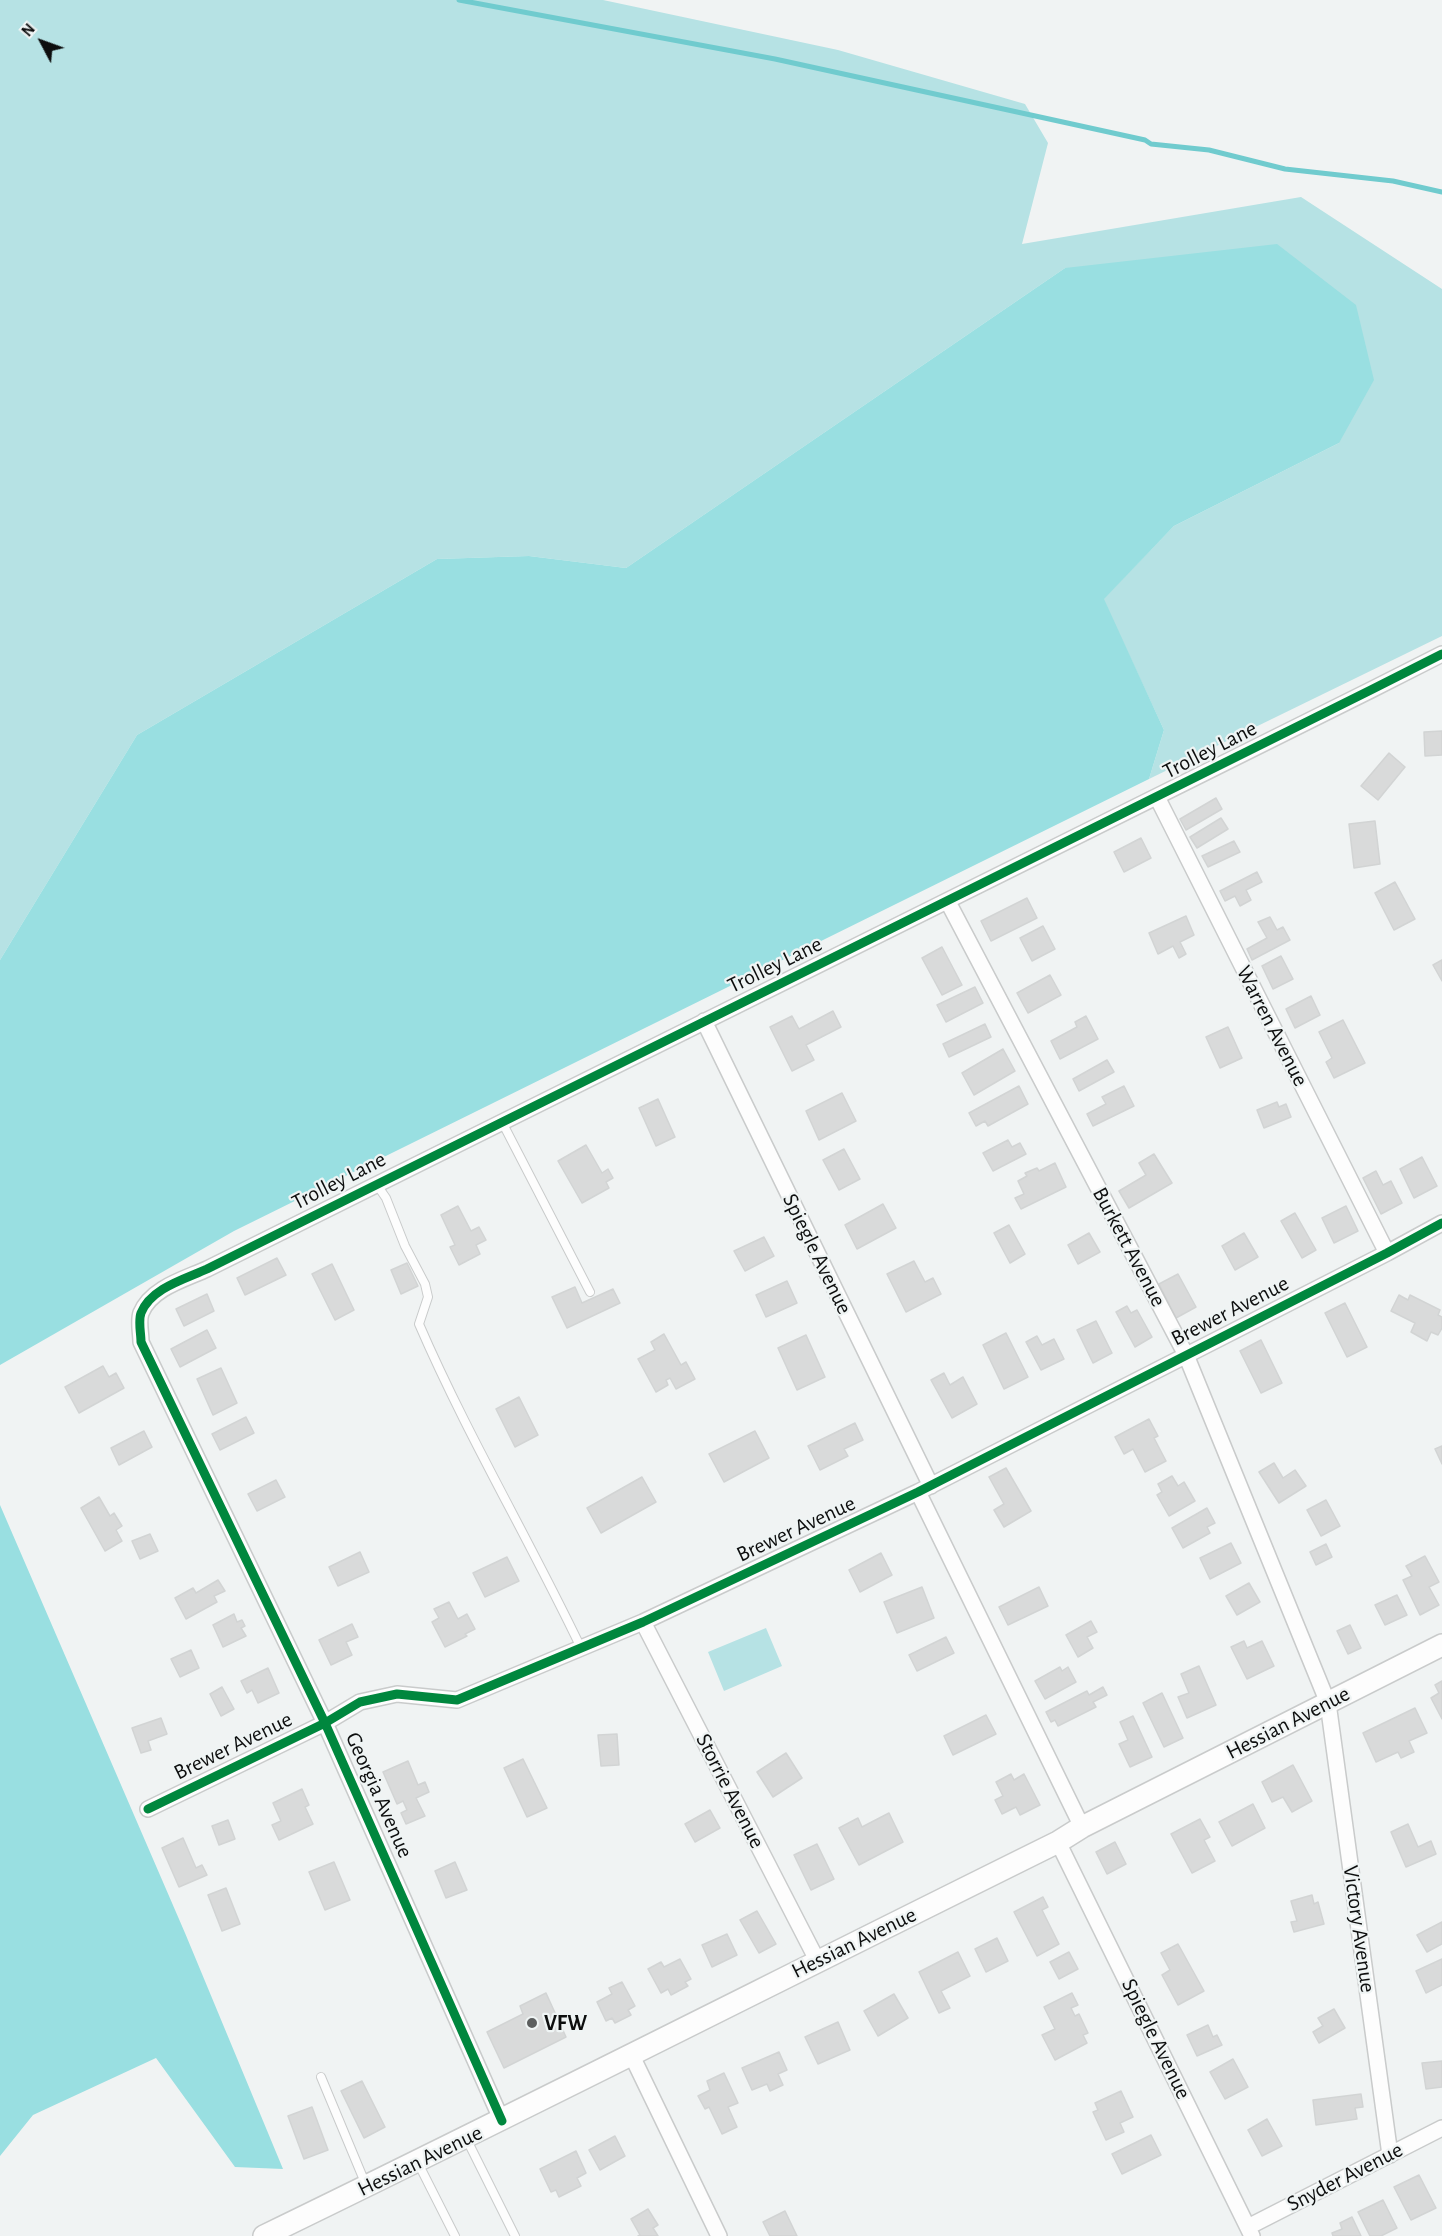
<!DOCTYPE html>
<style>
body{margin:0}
#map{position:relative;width:1442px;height:2236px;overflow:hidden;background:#f0f3f3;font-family:"Alegreya Sans",sans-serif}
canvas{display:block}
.north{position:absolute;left:12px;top:12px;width:60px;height:60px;-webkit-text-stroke:4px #eff4f4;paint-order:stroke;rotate:311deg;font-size:16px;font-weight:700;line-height:24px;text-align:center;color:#0d0e0e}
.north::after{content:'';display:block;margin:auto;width:21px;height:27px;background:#0d0e0e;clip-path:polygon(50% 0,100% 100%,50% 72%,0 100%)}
</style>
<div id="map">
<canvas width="1442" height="2236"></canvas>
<div class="north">N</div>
</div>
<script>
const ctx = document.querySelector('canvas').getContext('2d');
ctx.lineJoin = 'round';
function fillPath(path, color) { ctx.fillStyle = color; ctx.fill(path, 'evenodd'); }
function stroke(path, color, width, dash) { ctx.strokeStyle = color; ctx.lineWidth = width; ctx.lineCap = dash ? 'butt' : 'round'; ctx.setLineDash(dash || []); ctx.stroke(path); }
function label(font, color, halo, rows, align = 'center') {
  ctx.font = font + ' "Alegreya Sans",sans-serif'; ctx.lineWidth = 4.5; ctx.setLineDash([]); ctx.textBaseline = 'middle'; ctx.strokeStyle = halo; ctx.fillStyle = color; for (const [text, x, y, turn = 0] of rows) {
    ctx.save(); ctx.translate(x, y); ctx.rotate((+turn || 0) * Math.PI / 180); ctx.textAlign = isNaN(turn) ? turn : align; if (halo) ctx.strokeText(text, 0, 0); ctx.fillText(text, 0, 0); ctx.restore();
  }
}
fillPath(new Path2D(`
 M0,0H603L838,50L1025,104L1048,143L1022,244L1301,197L1442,289V636L1149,779L1164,730L1103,599L1174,526L1339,443L1065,268L626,568L529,556L437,559L137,735L0,960Z
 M766,1628L782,1666L724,1691L708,1652Z`), '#b6e2e4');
fillPath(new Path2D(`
 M1277,244L1356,305L1374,380L1339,443L1174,526L1104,599L1164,730L1149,779L234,1231L0,1365V960L137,735L437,559L529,556L626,568L1065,268Z
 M0,1505L185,1933L283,2169L235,2167L156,2058L33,2115L0,2156Z`), '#99dfe1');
stroke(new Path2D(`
 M459,0L775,59L1145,140L1151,144L1209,150L1285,169L1393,181L1442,192`), '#70cbce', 5);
const building = new Path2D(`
 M1442,731V755L1425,756L1424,732Z
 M1389,753L1405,767L1378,800L1361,786Z
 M1216,798L1222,809L1186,830L1180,819Z
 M1221,818L1228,829L1197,848L1190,837Z
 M1375,821L1380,864L1354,868L1349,824Z
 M1141,838L1151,858L1124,872L1114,852Z
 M1234,841L1240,852L1208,867L1202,856Z
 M1257,872L1262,882L1246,890L1251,900L1240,906L1235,896L1225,901L1220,891Z
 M1395,882L1415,919L1394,930L1375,893Z
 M1027,898L1037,918L991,941L981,921Z
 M1186,916L1194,935L1180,942L1186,954L1179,958L1173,946L1158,954L1149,933Z
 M1270,917L1277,930L1283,927L1290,940L1252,960L1247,949L1267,938L1258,922Z
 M1043,926L1055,949L1032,961L1020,938Z
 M942,947L962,985L942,995L922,958Z
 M1281,956L1293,979L1273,989L1262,966Z
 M1442,960V981L1433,965Z
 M1050,975L1061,995L1028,1013L1017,993Z
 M975,987L983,1003L946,1022L937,1005Z
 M1311,996L1320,1015L1295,1028L1286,1009Z
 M833,1011L841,1027L806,1045L814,1060L792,1071L770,1027L792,1016L799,1029Z
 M1086,1016L1098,1039L1060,1059L1051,1041L1077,1027L1075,1022Z
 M1343,1020L1365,1063L1334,1078L1326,1062L1332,1058L1319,1032Z
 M985,1024L991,1037L949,1057L943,1044Z
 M1228,1027L1242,1058L1220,1068L1206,1037Z
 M1003,1049L1015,1071L974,1095L962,1073Z
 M1107,1060L1114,1072L1079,1091L1073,1079Z
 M1019,1086L1028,1104L988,1126L985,1121L976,1126L969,1113Z
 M1124,1086L1134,1106L1093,1126L1087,1114L1106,1104L1102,1097Z
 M842,1093L856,1121L819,1140L806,1111Z
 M658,1099L675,1137L656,1146L639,1108Z
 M1277,1102L1279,1107L1286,1104L1291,1117L1264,1128L1257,1110Z
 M1008,1140L1012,1147L1020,1143L1026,1154L993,1171L983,1153Z
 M586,1145L602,1173L608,1169L613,1178L606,1182L609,1188L582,1203L558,1161Z
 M844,1149L860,1179L839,1190L823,1160Z
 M1154,1154L1172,1183L1129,1208L1119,1191L1146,1175L1139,1163Z
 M1422,1157L1437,1186L1414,1198L1400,1169Z
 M1055,1163L1066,1187L1021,1209L1015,1198L1024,1194L1018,1181L1027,1176L1025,1173L1037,1168L1039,1171Z
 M1376,1171L1383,1185L1391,1181L1402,1203L1381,1214L1363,1178Z
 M883,1204L896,1228L857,1249L845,1225Z
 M458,1206L471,1231L479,1227L486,1240L476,1245L480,1254L459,1265L450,1247L455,1245L441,1215Z
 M1346,1206L1358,1231L1334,1243L1322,1218Z
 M1295,1213L1316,1250L1302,1258L1281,1221Z
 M1009,1225L1025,1254L1010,1263L994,1233Z
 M1089,1233L1100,1252L1078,1264L1068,1245Z
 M1244,1233L1258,1257L1235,1270L1222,1246Z
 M764,1237L774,1256L745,1271L734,1251Z
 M277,1258L286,1275L245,1295L237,1278Z
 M914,1261L925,1282L933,1278L941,1294L906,1312L887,1274Z
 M407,1263L418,1286L401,1294L391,1270Z
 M332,1264L354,1310L335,1320L312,1274Z
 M1178,1274L1196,1307L1176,1318L1159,1284Z
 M787,1281L797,1303L766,1317L756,1295Z
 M575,1287L582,1303L613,1289L620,1303L567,1328L552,1297Z
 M207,1294L214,1311L184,1326L176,1309Z
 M1399,1295L1408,1300L1410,1295L1440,1310L1438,1315L1442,1317V1328L1438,1335L1431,1332L1427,1341L1411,1332L1415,1323L1391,1311Z
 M1345,1303L1367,1347L1347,1357L1325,1313Z
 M1127,1306L1131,1313L1137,1310L1152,1337L1135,1347L1116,1312Z
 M1096,1321L1112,1353L1093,1363L1077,1330Z
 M207,1330L216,1348L180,1367L171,1349Z
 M1006,1333L1028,1377L1004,1389L983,1345Z
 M664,1334L681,1365L686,1362L695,1379L676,1389L670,1378L666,1380L668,1385L656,1392L638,1359L655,1350L651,1342Z
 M806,1335L825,1377L797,1390L778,1348Z
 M1037,1336L1042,1345L1054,1339L1064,1359L1041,1370L1026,1342Z
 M1261,1340L1282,1383L1261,1393L1240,1351Z
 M103,1366L109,1377L116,1373L124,1388L79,1413L65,1387Z
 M221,1368L237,1403L213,1415L197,1379Z
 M944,1373L950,1385L963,1377L977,1404L952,1418L931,1380Z
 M519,1397L538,1435L515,1447L496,1409Z
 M246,1417L254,1433L220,1450L212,1434Z
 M1149,1419L1158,1436L1154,1438L1166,1461L1145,1472L1133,1449L1124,1454L1115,1437Z
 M855,1423L863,1440L844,1449L848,1456L820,1470L808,1446Z
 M144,1431L152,1447L119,1465L111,1448Z
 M755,1431L769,1458L724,1482L709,1454Z
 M1442,1446V1464L1435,1449Z
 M1274,1463L1283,1478L1295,1470L1306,1486L1279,1503L1259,1472Z
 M1006,1468L1031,1511L1004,1527L994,1510L1004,1504L989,1477Z
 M1172,1476L1178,1486L1184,1482L1195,1501L1169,1516L1157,1495L1162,1492L1158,1484Z
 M642,1477L656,1502L601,1533L587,1508Z
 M276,1480L285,1497L257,1511L248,1494Z
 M99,1497L110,1516L114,1513L122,1526L116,1530L122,1541L105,1551L81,1508Z
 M1326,1500L1340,1526L1321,1536L1307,1510Z
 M1207,1508L1215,1523L1207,1527L1210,1533L1183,1548L1172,1528Z
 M150,1534L158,1551L140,1559L132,1541Z
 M1231,1543L1241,1563L1210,1579L1200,1558Z
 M1326,1544L1332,1557L1316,1565L1310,1552Z
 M360,1552L369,1572L338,1586L329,1567Z
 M881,1553L892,1575L860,1592L849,1570Z
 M1425,1556L1439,1582L1429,1587L1439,1605L1420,1615L1403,1580L1412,1576L1406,1566Z
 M507,1557L519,1581L485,1597L473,1573Z
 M218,1580L225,1591L214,1596L217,1602L186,1619L175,1598L193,1588L196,1593Z
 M1249,1583L1260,1602L1237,1615L1226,1596Z
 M922,1587L934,1618L897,1633L884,1602Z
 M1039,1587L1048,1606L1008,1625L999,1607Z
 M1397,1595L1407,1615L1385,1625L1375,1605Z
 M449,1602L458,1619L467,1614L475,1629L465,1634L467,1636L445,1647L432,1622L439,1618L434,1609Z
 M234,1614L237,1622L242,1620L245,1626L241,1628L246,1636L223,1647L213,1625Z
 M1091,1621L1097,1632L1087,1637L1093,1648L1078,1657L1066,1635Z
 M352,1624L358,1637L346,1642L352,1655L331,1665L319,1640Z
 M1350,1625L1361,1648L1348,1654L1337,1631Z
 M946,1637L954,1653L917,1671L909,1655Z
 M1244,1641L1247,1648L1262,1641L1274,1666L1247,1679L1231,1647Z
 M191,1650L199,1668L180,1677L171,1659Z
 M1199,1666L1216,1705L1187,1718L1178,1697L1189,1693L1181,1674Z
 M1060,1667L1062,1671L1068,1667L1076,1682L1045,1699L1035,1681Z
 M268,1668L279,1693L258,1703L252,1690L247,1693L241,1681Z
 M1442,1681V1719L1431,1698L1439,1693L1435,1685Z
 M222,1687L234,1709L221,1716L210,1694Z
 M1103,1687L1107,1695L1093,1702L1096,1707L1058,1726L1055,1720L1051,1722L1046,1712L1087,1691L1089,1695Z
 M1162,1693L1183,1738L1164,1747L1143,1703Z
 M1415,1708L1427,1733L1409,1741L1414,1752L1401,1758L1398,1752L1376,1762L1363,1733Z
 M986,1715L996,1734L953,1755L944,1736Z
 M1133,1716L1152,1757L1130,1767L1119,1744L1128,1740L1120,1722Z
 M161,1718L167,1734L148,1741L151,1750L141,1753L132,1728Z
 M617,1734L619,1765L601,1766L598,1735Z
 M786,1753L802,1778L773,1797L757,1772Z
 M523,1759L547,1808L527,1817L504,1768Z
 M408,1761L418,1785L425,1782L429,1792L416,1798L425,1816L406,1824L401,1813L407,1810L403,1801L397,1804L383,1772Z
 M1293,1765L1312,1801L1292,1812L1283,1797L1272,1802L1262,1782Z
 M1011,1774L1014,1780L1024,1774L1040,1805L1020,1815L1016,1807L1002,1814L995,1800L1003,1796L996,1782Z
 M302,1789L309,1805L305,1807L313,1824L279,1840L272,1825L281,1821L273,1803Z
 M1253,1804L1265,1828L1232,1846L1219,1822Z
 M710,1810L720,1828L695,1842L685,1824Z
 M889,1813L903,1842L859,1865L839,1828L858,1818L862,1827Z
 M1200,1819L1210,1837L1204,1840L1215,1861L1192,1873L1171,1834Z
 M228,1820L235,1839L219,1845L212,1826Z
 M1408,1824L1418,1847L1431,1841L1436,1854L1406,1867L1391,1832Z
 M183,1838L196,1868L202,1865L207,1875L179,1887L162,1848Z
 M1115,1842L1126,1864L1107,1874L1096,1852Z
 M817,1844L834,1879L811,1890L794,1855Z
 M334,1862L350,1900L325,1910L309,1872Z
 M455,1862L467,1890L446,1898L435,1871Z
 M226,1888L240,1924L222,1931L208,1895Z
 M1312,1895L1314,1904L1318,1902L1324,1924L1294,1932L1291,1922L1297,1921L1291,1901Z
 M1043,1897L1048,1907L1042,1910L1059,1944L1037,1956L1014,1912Z
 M757,1911L776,1944L759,1953L740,1920Z
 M1442,1922V1944L1427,1952L1417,1935Z
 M727,1934L737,1955L712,1967L702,1945Z
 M997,1938L1008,1961L986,1972L975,1949Z
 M1178,1944L1204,1991L1178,2005L1162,1975L1170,1970L1161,1953Z
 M958,1952L970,1976L941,1991L950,2008L939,2013L919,1972Z
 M1069,1952L1078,1969L1059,1979L1050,1962Z
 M680,1959L691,1979L685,1982L688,1986L671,1995L668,1989L661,1993L648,1969L661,1962L664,1967Z
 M1442,1959V1985L1426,1993L1416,1971Z
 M622,1982L635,2006L628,2010L631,2015L615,2023L612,2018L606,2021L597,2002L612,1994L609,1988Z
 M546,1993L566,2037L504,2068L487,2032L523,2014L520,2006Z
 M1072,1993L1078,2005L1071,2008L1075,2016L1079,2014L1088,2033L1083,2035L1087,2043L1055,2060L1042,2035L1055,2029L1044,2007Z
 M894,1994L908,2018L878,2036L864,2011Z
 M1334,2009L1345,2028L1319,2043L1313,2032L1323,2026L1318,2018Z
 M838,2022L850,2050L818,2064L805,2037Z
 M1208,2025L1213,2037L1217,2035L1222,2045L1197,2056L1187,2035Z
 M779,2052L787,2070L778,2074L783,2085L770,2091L767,2084L752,2090L742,2068Z
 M1233,2059L1248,2087L1225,2099L1210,2072Z
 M1442,2061V2087L1426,2089L1422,2063Z
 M724,2073L738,2103L728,2107L737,2127L722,2134L709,2107L705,2109L698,2096L710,2090L707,2081Z
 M362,2081L385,2127L364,2138L341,2091Z
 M1121,2091L1133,2117L1120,2123L1124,2132L1106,2140L1093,2112L1098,2110L1095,2103Z
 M1361,2094L1363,2107L1355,2108L1357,2119L1316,2125L1313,2100Z
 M312,2107L328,2150L304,2159L288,2116Z
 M1267,2119L1282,2146L1262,2156L1248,2130Z
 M1151,2135L1161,2155L1122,2174L1112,2154Z
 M615,2136L625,2156L600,2170L589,2150Z
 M576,2151L586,2173L577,2178L581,2186L559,2197L556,2190L551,2192L540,2169Z
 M1419,2175L1436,2208L1411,2220L1394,2187Z
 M1383,2200L1397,2228L1381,2236H1370L1358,2212Z
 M648,2209L658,2225L653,2228L658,2236H638L640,2235L631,2219Z
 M785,2211L797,2236H770L763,2222Z
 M1352,2217L1361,2236H1333L1332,2233L1342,2229L1340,2223Z`);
fillPath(building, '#d9dada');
stroke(building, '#d2d4d4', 1.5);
const service = new Path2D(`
 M502,1122L590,1292
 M377,1185L386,1198L405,1246L425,1284L428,1297L419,1324C467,1435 529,1539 581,1648
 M321,2077L366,2185
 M466,2138L515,2236
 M418,2163L455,2236`);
const minor = new Path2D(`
 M1158,799L1387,1253
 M948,902L1186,1355L1328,1703L1390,2155
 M704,1021L931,1486
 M918,1492L1082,1827
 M643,1622L817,1960
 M148,1809L325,1723L360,1702L397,1694L457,1700L643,1622L918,1492L1387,1253L1442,1223
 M1058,1842L1252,2236
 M631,2054L719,2236
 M502,2121L325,1723L141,1342C141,1333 138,1321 141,1313C151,1288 185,1279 207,1269C619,1064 1032,862 1442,654
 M1248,2227L1442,2128`);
const secondary = new Path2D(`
 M264,2236C530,2107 793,1973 1058,1842L1082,1827L1442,1645`);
stroke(service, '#c9cbcb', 10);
stroke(minor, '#c9cbcb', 18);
stroke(secondary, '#c9cbcb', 24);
stroke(service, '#fdfdfd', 8);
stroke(minor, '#fdfdfd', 15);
stroke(secondary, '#fdfdfd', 21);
stroke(new Path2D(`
 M148,1809L325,1723L360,1702L397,1694L457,1700L643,1622L918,1492L1387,1253L1442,1223
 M502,2121L325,1723L141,1342C141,1333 138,1321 141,1313C151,1288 185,1279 207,1269C619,1064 1032,862 1442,654`), '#00873e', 9);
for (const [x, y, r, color] of [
 [532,2023,6,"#5c5e5e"]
]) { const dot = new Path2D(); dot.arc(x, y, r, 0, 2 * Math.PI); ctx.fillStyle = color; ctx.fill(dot); stroke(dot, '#eff4f4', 2); }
label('22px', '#0d0e0e', '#eff4f4', [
 ["Trolley Lane",1210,750,-27],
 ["Trolley Lane",775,965,-26],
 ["Warren Avenue",1272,1026,63],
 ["Trolley Lane",339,1181,-27],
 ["Burkett Avenue",1129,1247,62],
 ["Spiegle Avenue",817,1254,64],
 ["Brewer Avenue",1230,1311,-27],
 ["Brewer Avenue",796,1529,-25],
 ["Hessian Avenue",1288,1723,-27],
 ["Brewer Avenue",233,1746,-26],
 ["Storrie Avenue",730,1791,63],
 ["Georgia Avenue",379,1795,66],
 ["Victory Avenue",1359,1929,82],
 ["Hessian Avenue",854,1943,-26],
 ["Spiegle Avenue",1156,2039,64],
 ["Hessian Avenue",420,2161,-26],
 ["Snyder Avenue",1345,2177,-27]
]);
label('bold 22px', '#0d0e0e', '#eff4f4', [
 ["VFW",544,2023]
], 'left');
</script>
